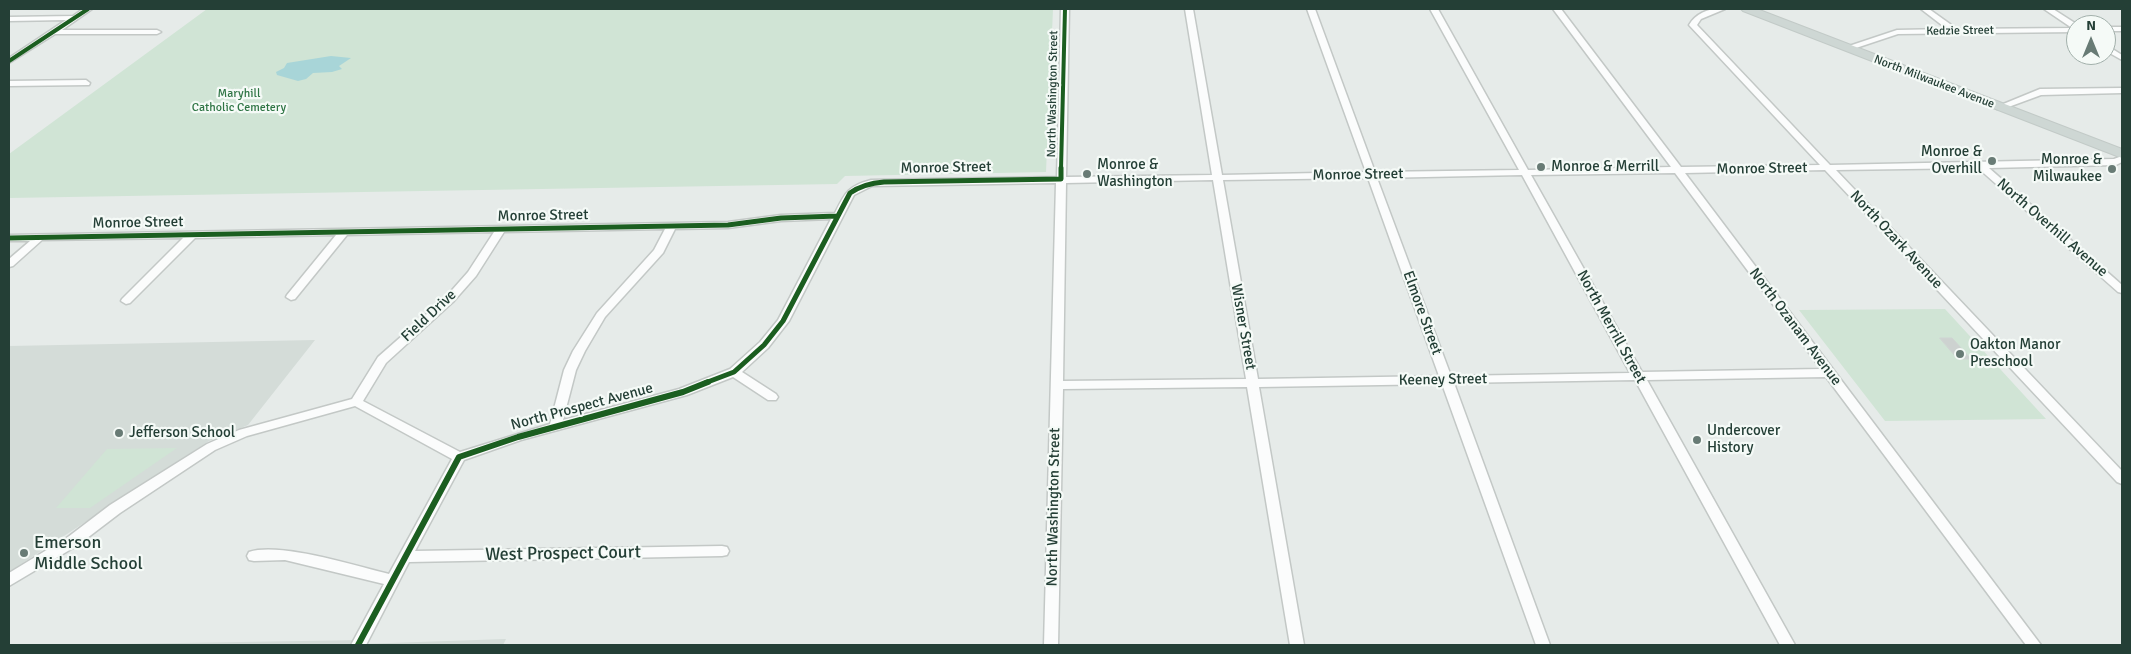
<!DOCTYPE html>
<style>
body{margin:0}
#map{position:relative;width:2131px;height:654px;overflow:hidden;background:#e6ebe9;font-family:Signika,sans-serif}
canvas{display:block}
.frame{position:absolute;inset:0;border:10px solid #243f36;pointer-events:none}
.north{position:absolute;left:2066px;top:15px;width:50px;height:50px;box-sizing:border-box;background:#f5faf7;border:1px solid #a1afaa;border-radius:50%;rotate:0deg;font-size:14px;font-weight:700;line-height:20px;text-align:center;color:#243f36}
.north::after{content:'';display:block;margin:auto;width:18px;height:22px;background:#687b75;clip-path:polygon(50% 0,100% 100%,50% 72%,0 100%)}
</style>
<div id="map">
<canvas width="2131" height="654"></canvas>
<div class="frame"></div>
<div class="north">N</div>
</div>
<script>
const ctx = document.querySelector('canvas').getContext('2d');
ctx.lineJoin = 'round';
function fillPath(path, color) { ctx.fillStyle = color; ctx.fill(path, 'evenodd'); }
function stroke(path, color, width, dash) { ctx.strokeStyle = color; ctx.lineWidth = width; ctx.lineCap = dash ? 'butt' : 'round'; ctx.setLineDash(dash || []); ctx.stroke(path); }
function label(font, color, halo, rows, align = 'center') {
  ctx.font = font + ' Signika,sans-serif'; ctx.lineWidth = 4.5; ctx.setLineDash([]); ctx.textBaseline = 'middle'; ctx.strokeStyle = halo; ctx.fillStyle = color; for (const [text, x, y, turn = 0] of rows) {
    ctx.save(); ctx.translate(x, y); ctx.rotate((+turn || 0) * Math.PI / 180); ctx.textAlign = isNaN(turn) ? turn : align; if (halo) ctx.strokeText(text, 0, 0); ctx.fillText(text, 0, 0); ctx.restore();
  }
}
fillPath(new Path2D(`
 M315,340L248,425L209,441L9,572V346Z
 M506,639L503,645H58L362,640L360,644Z`), '#d4dcd8');
fillPath(new Path2D(`
 M102,9H1053L1046,172L845,176L837,184L9,198V154L207,9L100,10Z
 M1945,309L2046,419L1885,421L1799,310Z
 M177,448L90,508H56L107,449Z`), '#d0e4d5');
fillPath(new Path2D(`
 M331,56L351,58L339,66L342,69L332,72L313,73L306,79L298,81L277,75L276,72L284,68L287,63Z`), '#a8d5d8');
const building = new Path2D(`
 M1940,338H1952L1971,359H1958Z`);
fillPath(building, '#cdd2d0');
stroke(building, '#cfd4d2', 1);
const street = new Path2D(`
 M83,9H92L62,30H157L161,32L157,34H55L9,63V58L66,20L9,21V17L73,16Z
 M1061,9H1069L1066,177L1212,175L1185,9H1193L1222,175L1366,172L1307,9H1315L1375,172L1519,170L1430,9H1438L1528,170L1671,167L1553,9H1561L1681,167L1820,165L1689,25C1697,12 1710,8 1725,9L1701,19L1697,25L1830,165L2114,159L2122,156V162L2116,165L1989,168L2122,285V293L2118,292L1978,168L1836,170L2122,471V484L2117,482L1825,170L1685,173L2041,645H2026L1826,377L1647,380L1795,645H1780L1635,380L1454,383L1550,645H1536L1442,384L1259,387L1304,645H1290L1247,387L1063,389L1058,645H1044L1056,183L872,186L854,195L789,321L768,348L742,372L776,394L778,397L776,400H768L733,377L687,395L521,440L464,460L415,551L722,546L727,547L729,551L727,555L722,556L409,562L366,645H351L384,584L285,560L254,561L249,560L247,556L249,552C281,542 355,566 389,574L452,459L355,406L247,436L215,450L120,513L78,545L9,586V573L68,537L110,505L207,444L239,430L352,399L378,357L445,298L468,272L494,232L347,235L295,299L291,300L286,297L287,295L336,235L195,238L130,303L126,304L121,301L122,299L183,238L42,240L13,266L9,267V259L30,241H9V235L728,222L781,215L835,213C845,193 848,186 871,180L1057,177ZM1675,173L1821,369L1642,372L1531,175ZM1522,175L1630,373L1451,376L1377,178ZM1368,178L1439,376L1258,379L1223,180ZM1213,180L1246,379L1063,381L1066,183ZM831,219L778,320L760,342L730,369L679,389L563,420L576,370L585,351L605,317L663,253L675,229L728,228L781,221ZM665,229L654,250L597,313L573,351L564,370L550,424L460,452L363,401L386,363L453,302L476,276L504,232Z
 M1921,9H1929L1957,29L2072,28L2044,9H2053L2078,25H2076V32L1898,34L1850,50L1843,48L1897,30L1947,29Z
 M2106,27H2122V31H2106Z
 M2106,45L2122,55V60L2106,51Z
 M86,80L90,83L89,85L9,86V81Z
 M2122,88V93L2041,95L2003,109H1997L1996,107L2040,89Z`);
const primary = new Path2D(`
 M1741,9H1757L2122,149V158L1743,11Z`);
stroke(street, '#c3c8c6', 3);
stroke(primary, '#c2cac7', 2);
fillPath(street, '#fbfcfc');
fillPath(primary, '#ced7d4');
stroke(new Path2D(`
 M9,61L88,9
 M1061,169L1065,9`), '#1b5e20', 4);
stroke(new Path2D(`
 M9,238L728,225L781,218L837,216
 M705,383L734,372L764,345L783,321L850,193C860,186 871,183 884,182L1061,179V168`), '#1b5e20', 5);
stroke(new Path2D(`
 M358,645L459,457L518,437L683,392L708,382`), '#1b5e20', 6);
for (const [x, y, r, color] of [
 [1992,161,5,"#687b75"],
 [1541,167,5,"#687b75"],
 [2112,169,5,"#687b75"],
 [1087,174,5,"#687b75"],
 [1960,354,5,"#687b75"],
 [119,433,5,"#687b75"],
 [1697,440,5,"#687b75"],
 [24,553,5,"#687b75"]
]) { const dot = new Path2D(); dot.arc(x, y, r, 0, 2 * Math.PI); ctx.fillStyle = color; ctx.fill(dot); stroke(dot, '#f5faf7', 2); }
label('12px', '#243f36', '#f5faf7', [
 ["Kedzie Street",1960,31,-1],
 ["North Milwaukee Avenue",1934,82,21],
 ["North Washington Street",1053,94,-89]
]);
label('12px', '#2f7545', '#f5faf7', [
 ["Maryhill",239,94],
 ["Catholic Cemetery",239,108]
]);
label('15px', '#243f36', '#f5faf7', [
 ["Monroe &",1982,152,"right"],
 ["Overhill",1982,169,"right"],
 ["Monroe &",2102,160,"right"],
 ["Milwaukee",2102,177,"right"],
 ["Monroe &",1097,165],
 ["Washington",1097,182],
 ["Monroe & Merrill",1551,167],
 ["Oakton Manor",1970,345],
 ["Preschool",1970,362],
 ["Undercover",1707,431],
 ["History",1707,448],
 ["Jefferson School",129,433]
], 'left');
label('15px', '#243f36', '#f5faf7', [
 ["Monroe Street",946,168,-1],
 ["Monroe Street",1762,169,-1],
 ["Monroe Street",1358,175,-1],
 ["Monroe Street",543,216,-1],
 ["Monroe Street",138,223,-1],
 ["North Overhill Avenue",2052,228,41],
 ["North Ozark Avenue",1896,240,47],
 ["Elmore Street",1422,313,70],
 ["Field Drive",429,316,-43],
 ["Wisner Street",1243,327,80],
 ["North Merrill Street",1611,327,61],
 ["North Ozanam Avenue",1795,327,53],
 ["Keeney Street",1443,380,-1],
 ["North Prospect Avenue",582,407,-15],
 ["North Washington Street",1054,507,-89]
]);
label('18px', '#243f36', '#f5faf7', [
 ["Emerson",34,543],
 ["Middle School",34,564]
], 'left');
label('18px', '#243f36', '#f5faf7', [
 ["West Prospect Court",563,554,-1]
]);
</script>
